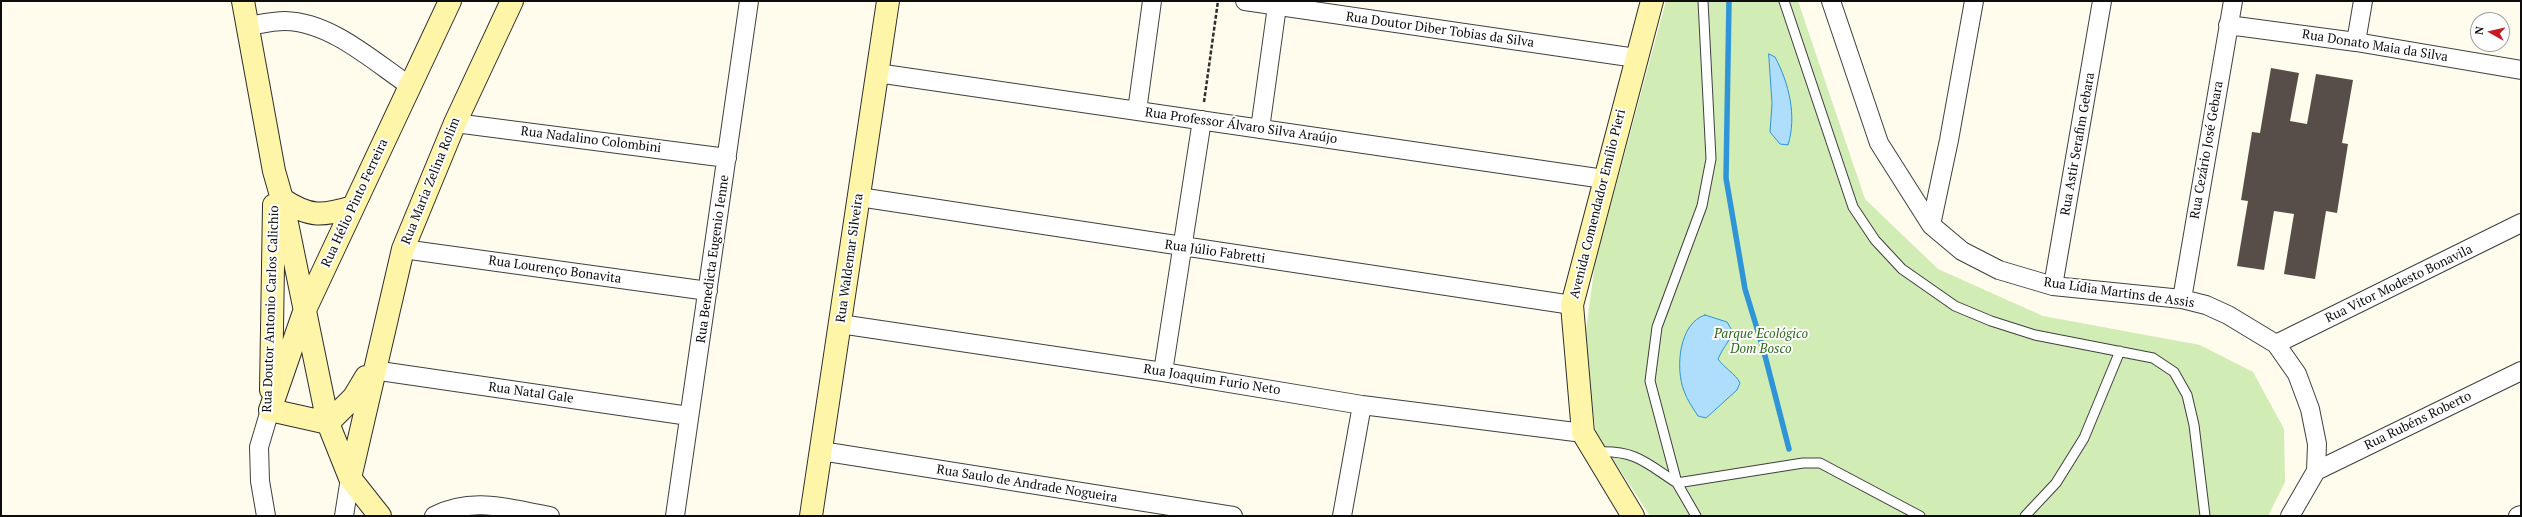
<!DOCTYPE html>
<meta charset="utf-8">
<style>
body{margin:0}
#map{position:relative;width:2522px;height:517px;overflow:hidden;background:#fffbed;font-family:"PT Serif",serif}
canvas{display:block}
.frame{position:absolute;inset:0;border:2px solid #0d0d0d;pointer-events:none}
.north{position:absolute;left:2470px;top:12px;width:40px;height:40px;box-sizing:border-box;background:#fff;border:1px solid #9e9e9e;border-radius:50%;rotate:278deg;font-size:11px;font-weight:700;line-height:16px;text-align:center;color:#0d0d0d}
.north::after{content:'';display:block;margin:auto;width:14px;height:18px;background:#c71b24;clip-path:polygon(50% 0,100% 100%,50% 72%,0 100%)}
</style>
<div id="map">
<canvas width="2522" height="517"></canvas>
<div class="frame"></div>
<div class="north">N</div>
</div>
<script>
const ctx = document.querySelector('canvas').getContext('2d');
ctx.lineJoin = 'round';
function fillPath(path, color) { ctx.fillStyle = color; ctx.fill(path, 'evenodd'); }
function stroke(path, color, width, dash) { ctx.strokeStyle = color; ctx.lineWidth = width; ctx.lineCap = dash ? 'butt' : 'round'; ctx.setLineDash(dash || []); ctx.stroke(path); }
function label(font, color, halo, rows, align = 'center') {
  ctx.font = font + ' "PT Serif",serif'; ctx.lineWidth = 4; ctx.setLineDash([]); ctx.textBaseline = 'middle'; ctx.strokeStyle = halo; ctx.fillStyle = color; for (const [text, x, y, turn = 0] of rows) {
    ctx.save(); ctx.translate(x, y); ctx.rotate((+turn || 0) * Math.PI / 180); ctx.textAlign = isNaN(turn) ? turn : align; if (halo) ctx.strokeText(text, 0, 0); ctx.fillText(text, 0, 0); ctx.restore();
  }
}
fillPath(new Path2D(`
 M1666,1H1798L1865,199L1938,269L2043,316L2200,345L2253,372L2284,429L2285,482L2268,516H1650L1596,433L1584,345L1595,263Z`), '#d1ecb4');
const water = new Path2D(`
 M1769,54L1775,57C1789,83 1797,116 1788,145L1780,144L1770,132L1772,104Z
 M1705,315L1727,322L1733,332C1729,342 1722,349 1718,359C1725,369 1735,373 1740,383L1737,390L1706,418L1698,416C1693,408 1687,400 1684,391C1675,368 1679,323 1705,315Z`);
fillPath(water, '#aedefb');
stroke(water, '#2f95d7', 1);
stroke(new Path2D(`
 M1729,1L1726,178L1745,289L1763,348L1789,449`), '#2f95d7', 5.5);
fillPath(new Path2D(`
 M2271,68L2299,73L2290,121L2307,124L2316,74L2353,80L2342,143L2348,144L2337,213L2326,211L2315,279L2284,274L2294,214L2274,211L2264,270L2237,266L2248,201L2241,200L2252,132L2260,133Z`), '#574e49');
const lane = new Path2D(`
 M1784,1L1853,207L1875,240L1902,269L1955,306L1991,321L2035,335L2153,358L2174,372L2187,395L2194,425L2205,516
 M1597,452C1636,450 1646,463 1677,483L1803,463H1820L1920,516
 M1696,516L1677,483L1650,381L1657,327L1702,206L1711,159L1703,1
 M2025,516L2056,483L2084,438L2120,351`);
const street = new Path2D(`
 M1245,1L1636,58
 M1831,1L1879,143L1931,225L1962,251L1999,270L2053,286L2182,299L2206,305L2228,315L2276,344L2297,374L2310,409L2317,444L2316,471L2290,516
 M2228,25L2356,42L2521,70
 M248,26C260,24 273,21 285,21C331,22 373,61 410,86
 M2356,42L2363,1
 M877,73L1604,179
 M1137,111L1152,1
 M455,123L727,158
 M1260,129L1277,6
 M859,197L1572,305
 M1931,225L1949,140L1974,1
 M403,249L708,291
 M2053,286L2102,1
 M2182,299L2233,1
 M840,324L1163,372L1362,405L1583,433
 M2276,344L2521,223
 M373,370L689,416
 M1163,372L1202,120
 M821,451L1233,516
 M2316,471L2521,371
 M266,516L260,481L259,447L270,410
 M344,516L350,478
 M434,516C473,496 509,509 550,516
 M675,516L749,1
 M1342,516L1362,405
 M2518,516L2521,515`);
const secondary = new Path2D(`
 M243,1L274,171L282,199L328,423L350,478L380,516
 M282,199C310,218 323,216 353,207
 M271,390L274,205
 M270,410L304,312L450,1
 M270,410L328,423
 M328,423L354,397L366,377
 M350,478L403,249L455,123L512,1
 M811,516L888,1
 M1633,516L1583,433L1572,305L1652,1`);
stroke(lane, '#404040', 11);
stroke(street, '#404040', 20);
stroke(secondary, '#2f2f2f', 24);
stroke(new Path2D(`
 M1204,102L1218,1`), '#2f2f2f', 2.5, [4, 2]);
stroke(lane, '#fff', 9);
stroke(street, '#fff', 18);
stroke(secondary, '#fff5a8', 22);
label('13px', '#0d0d0d', '#fff', [
 ["Rua Doutor Diber Tobias da Silva",1440,30,8],
 ["Rua Donato Maia da Silva",2375,46,9],
 ["Rua Professor Álvaro Silva Araújo",1241,126,8],
 ["Rua Nadalino Colombini",591,140,7],
 ["Rua Astir Serafim Gebara",2078,144,-80],
 ["Rua Cezário José Gebara",2207,150,-80],
 ["Rua Maria Zelina Rolim",431,181,-68],
 ["Rua Hélio Pinto Ferreira",355,203,-65],
 ["Avenida Comendador Emílio Pieri",1598,204,-76],
 ["Rua Júlio Fabretti",1215,252,8],
 ["Rua Waldemar Silveira",850,258,-82],
 ["Rua Benedicta Eugenio Ienne",713,259,-82],
 ["Rua Lourenço Bonavita",555,270,8],
 ["Rua Vitor Modesto Bonavila",2399,284,-26],
 ["Rua Lídia Martins de Assis",2119,293,8],
 ["Rua Doutor Antonio Carlos Calichio",271,309,-88],
 ["Rua Joaquim Furio Neto",1212,380,9],
 ["Rua Natal Gale",531,393,8],
 ["Rua Rubéns Roberto",2418,421,-26],
 ["Rua Saulo de Andrade Nogueira",1027,484,9]
]);
label('italic 13px', '#2a6919', '#fff', [
 ["Parque Ecológico",1761,334],
 ["Dom Bosco",1761,349]
]);
</script>
